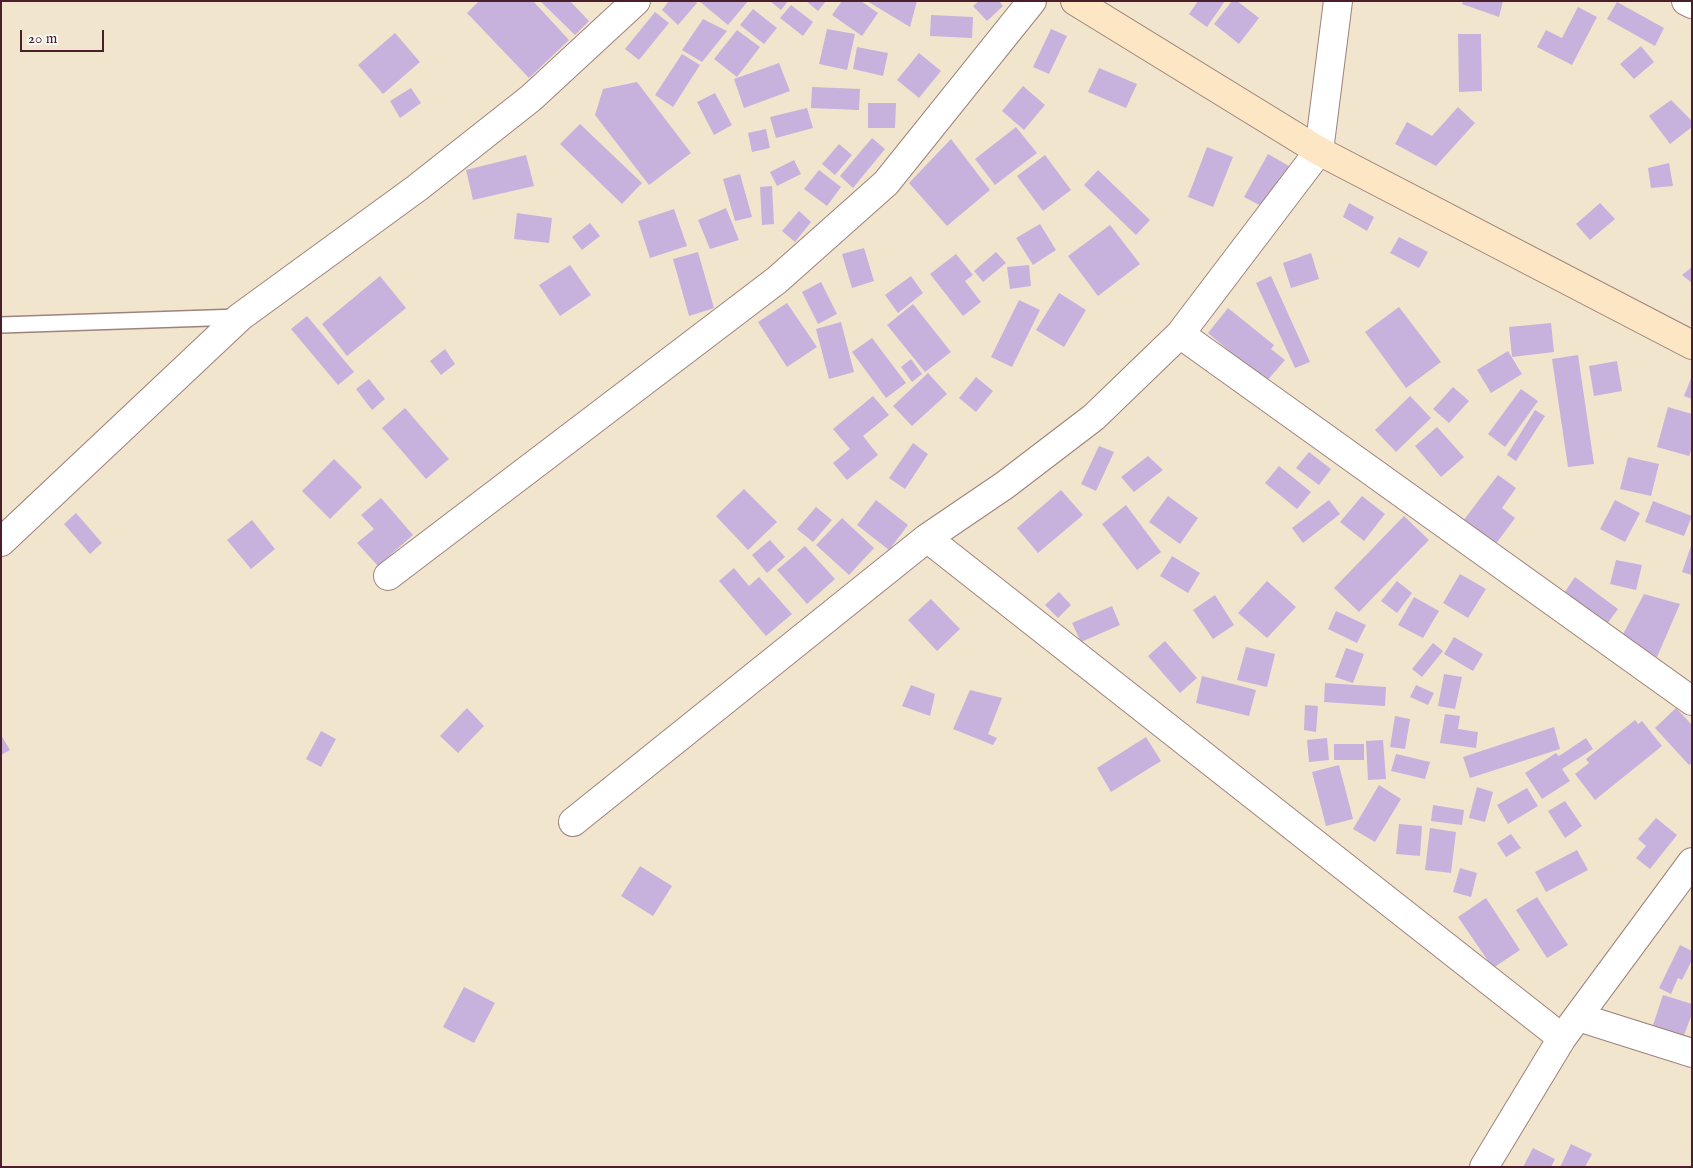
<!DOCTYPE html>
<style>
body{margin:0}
#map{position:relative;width:1693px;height:1168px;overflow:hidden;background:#f2e5ce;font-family:"IM FELL English",serif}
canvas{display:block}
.frame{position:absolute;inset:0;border:2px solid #4a1f2b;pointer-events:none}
.scale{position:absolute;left:20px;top:30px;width:84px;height:22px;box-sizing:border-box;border:2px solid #4a1f2b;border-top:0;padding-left:6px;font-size:15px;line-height:18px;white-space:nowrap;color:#4a1f2b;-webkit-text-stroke:4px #f6f6f2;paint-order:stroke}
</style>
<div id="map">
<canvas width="1693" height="1168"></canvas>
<div class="frame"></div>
<div class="scale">20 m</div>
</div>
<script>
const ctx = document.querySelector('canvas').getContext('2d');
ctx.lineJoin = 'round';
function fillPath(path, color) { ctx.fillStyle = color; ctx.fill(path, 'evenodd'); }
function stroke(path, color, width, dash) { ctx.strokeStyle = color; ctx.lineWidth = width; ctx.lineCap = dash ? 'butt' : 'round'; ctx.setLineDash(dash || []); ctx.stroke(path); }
fillPath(new Path2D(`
 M479,1H533L569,40L529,78L467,13Z
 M540,1H570L589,21L575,35Z
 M669,1H695L697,3L678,25L662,10Z
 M699,1H748L728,25Z
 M770,1H788L781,10Z
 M806,1H826L818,11Z
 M842,1H861L878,13L862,36L832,15Z
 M867,1H917L910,27Z
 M979,1H999L1003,6L987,21L973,6Z
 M1198,1H1225L1207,27L1189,14Z
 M1232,1H1237L1259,18L1239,44L1214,24Z
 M1463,1H1503L1499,17L1462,4Z
 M1617,2L1664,28L1655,46L1607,19Z
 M791,5L813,22L803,36L780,18Z
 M1578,7L1597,17L1572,65L1537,47L1546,30L1562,38Z
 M753,9L777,28L764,44L740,25Z
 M655,12L669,23L639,60L625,49Z
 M931,15L973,17L972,38L930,36Z
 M703,19L727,31L702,62L682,50Z
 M827,29L855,34L847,70L819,64Z
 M1051,29L1067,36L1049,74L1033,67Z
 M737,30L760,47L737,77L714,59Z
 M395,33L420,62L383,94L358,65Z
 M1458,34H1481L1482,91L1459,92Z
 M1641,46L1654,62L1634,79L1620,64Z
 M857,47L888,53L883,76L853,69Z
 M919,53L941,71L919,98L897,80Z
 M682,54L700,65L673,107L655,95Z
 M779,63L790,91L744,108L734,79Z
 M1099,68L1137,84L1126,108L1088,92Z
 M637,82L691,153L649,185L595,115L603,89Z
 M1023,86L1045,105L1024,130L1002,111Z
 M812,87L860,89L859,110L811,108Z
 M411,88L421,103L400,118L390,101Z
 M715,93L732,125L714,135L697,102Z
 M1671,100L1692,121V127L1670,144L1649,116Z
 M868,103H896L895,128H868Z
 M1458,107L1475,123L1436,166L1395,144L1407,122L1432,136Z
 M807,108L813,128L776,138L770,117Z
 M580,124L642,183L622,204L560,144Z
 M1016,127L1037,153L995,185L975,159Z
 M766,129L770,148L752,152L748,133Z
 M872,138L885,149L853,188L840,176Z
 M951,139L990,190L947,226L909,183Z
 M839,144L852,155L835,175L822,164Z
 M1207,147L1233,157L1213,207L1188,197Z
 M1268,154L1289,166L1265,208L1244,197Z
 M526,155L534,186L473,200L466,170Z
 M1045,155L1071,190L1043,211L1017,176Z
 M794,160L801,174L777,186L770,172Z
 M1669,163L1673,186L1651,188L1648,168Z
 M819,170L841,187L827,206L804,189Z
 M1098,170L1150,220L1136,235L1084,185Z
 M740,174L752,217L735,221L723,179Z
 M772,186L774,224L762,225L760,187Z
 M1349,203L1374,217L1367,231L1343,217Z
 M1600,203L1615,219L1590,240L1576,224Z
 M726,208L739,240L710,249L698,220Z
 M674,209L687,246L650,258L638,221Z
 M799,211L811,222L795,242L782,231Z
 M517,213L552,218L549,243L514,239Z
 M590,223L600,236L582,250L572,237Z
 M1040,224L1056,250L1033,265L1016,238Z
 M1110,225L1140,264L1098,296L1068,256Z
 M1399,237L1428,252L1419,268L1390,253Z
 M864,248L874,281L852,288L842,254Z
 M698,252L714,308L689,316L673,259Z
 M996,252L1006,263L983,282L974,271Z
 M1311,253L1319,279L1291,288L1283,263Z
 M956,254L973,275L965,281L981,302L963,316L930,274Z
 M570,265L591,295L560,316L539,285Z
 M1029,265L1031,286L1010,289L1007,267Z
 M1692,267V283L1682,275Z
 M380,276L406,308L347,356L322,324Z
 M911,276L923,293L898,313L885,295Z
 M1271,276L1310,362L1295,368L1256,283Z
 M821,282L837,314L818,324L802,292Z
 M1059,293L1086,310L1064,347L1036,330Z
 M1019,300L1040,310L1012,367L991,357Z
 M787,303L817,347L787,367L758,322Z
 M913,304L951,352L925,372L887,325Z
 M1399,307L1441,362L1406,388L1365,332Z
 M1228,308L1274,345L1271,349L1285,360L1266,382L1208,333Z
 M307,316L354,372L338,385L291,329Z
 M841,322L854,372L829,379L816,329Z
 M1551,323L1554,352L1512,357L1509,327Z
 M872,338L906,383L886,398L852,352Z
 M445,349L455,364L441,375L430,361Z
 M1508,351L1522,374L1491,393L1477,370Z
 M1578,355L1594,464L1568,467L1552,359Z
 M911,359L922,374L912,382L901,367Z
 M1617,361L1622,391L1594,396L1589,366Z
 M928,373L947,394L912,426L893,406Z
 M1692,376V399L1684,396Z
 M976,377L993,391L976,412L959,398Z
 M369,379L385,399L372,410L356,389Z
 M1453,387L1469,401L1449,423L1433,409Z
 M1521,389L1538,401L1505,447L1488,434Z
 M873,396L889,415L863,436L878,455L847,480L833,463L850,449L833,429Z
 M1410,396L1431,418L1396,452L1375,430Z
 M1668,407L1692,414V448L1689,456L1657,447Z
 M405,408L449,459L426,479L382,428Z
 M1535,410L1545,416L1516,461L1507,455Z
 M1437,427L1464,457L1441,477L1415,446Z
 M913,443L928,454L905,489L889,478Z
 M1099,446L1114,452L1096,491L1081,484Z
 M1309,452L1331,469L1319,485L1296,468Z
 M1148,456L1163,470L1134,492L1121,477Z
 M1628,457L1659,464L1651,496L1620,489Z
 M334,459L362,487L330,519L302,491Z
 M1279,466L1311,492L1297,509L1265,483Z
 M1498,475L1516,488L1502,508L1515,518L1492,549L1460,525Z
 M744,489L777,522L748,550L716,516Z
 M1061,490L1083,515L1038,553L1017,528Z
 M1168,496L1198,518L1180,544L1149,522Z
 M1362,496L1385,514L1364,541L1340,522Z
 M381,498L413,535L378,566L357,543L374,529L361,515Z
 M876,500L908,525L889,550L857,525Z
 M1329,500L1340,514L1303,543L1292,528Z
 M1615,500L1640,513L1625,542L1600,529Z
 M1653,501L1692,516L1684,536L1645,522Z
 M1126,505L1161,552L1137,570L1102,524Z
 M816,507L832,520L813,542L797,529Z
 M76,513L102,543L90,554L64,524Z
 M1404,516L1429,540L1359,612L1334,588Z
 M842,518L874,548L849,575L816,545Z
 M252,520L275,549L251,569L227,540Z
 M770,540L785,557L767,573L752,555Z
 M1692,543V575L1682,572Z
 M805,546L835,579L807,604L777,570Z
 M1172,556L1200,573L1188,593L1160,576Z
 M1616,560L1642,565L1636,590L1610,584Z
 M734,568L749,586L759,577L792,614L766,636L719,581Z
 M1460,574L1486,589L1468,618L1443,603Z
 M1575,577L1618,609L1604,628L1562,596Z
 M1267,581L1296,607L1267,638L1238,613Z
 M1397,581L1412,593L1397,613L1381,601Z
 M1059,592L1071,605L1058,618L1045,605Z
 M1644,594L1680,604L1657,657L1622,636Z
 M1215,595L1234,625L1213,639L1193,610Z
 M1414,597L1439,611L1423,638L1398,625Z
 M931,599L960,629L937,651L908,620Z
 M1112,606L1120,625L1081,642L1072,623Z
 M1336,611L1366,625L1357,643L1328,629Z
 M1454,637L1483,654L1473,671L1444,654Z
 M1165,641L1197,678L1180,693L1148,656Z
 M1433,643L1443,651L1422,677L1412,669Z
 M1246,647L1275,654L1267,687L1237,680Z
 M1346,648L1364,654L1353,683L1335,677Z
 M1444,674L1462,677L1455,709L1438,706Z
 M1202,676L1256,690L1249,716L1196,703Z
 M1325,683L1386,687L1385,706L1324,702Z
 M911,685L935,694L930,716L902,706Z
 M1416,685L1434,693L1428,705L1410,697Z
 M970,690L1002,698L988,734L997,738L993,745L953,729Z
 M1305,705L1318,706L1316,732L1304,730Z
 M467,708L484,726L458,753L440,736Z
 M1676,708L1692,725V763L1689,765L1655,728Z
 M1445,714L1460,716L1458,729L1478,732L1476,748L1440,743Z
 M1395,716L1410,719L1405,749L1390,747Z
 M1635,720L1638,724L1642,721L1662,746L1595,800L1575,774L1589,763L1586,759Z
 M1554,727L1560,749L1470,778L1463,757Z
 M321,731L336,739L321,767L306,759Z
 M1,735L10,750L1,755Z
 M1146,737L1161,761L1111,792L1097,768Z
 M1327,738L1329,760L1309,762L1307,740Z
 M1586,738L1593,749L1562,769L1570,781L1542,799L1525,773L1556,753L1559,756Z
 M1383,740L1386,779L1368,780L1366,741Z
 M1334,744H1364V760H1334Z
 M1396,754L1430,762L1425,779L1391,771Z
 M1339,765L1353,819L1326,826L1312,772Z
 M1379,785L1401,799L1375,842L1353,829Z
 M1477,787L1493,792L1485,822L1469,818Z
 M1527,788L1538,806L1508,824L1497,805Z
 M1565,801L1582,826L1565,838L1548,811Z
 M1433,805L1464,810L1462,825L1431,821Z
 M1656,818L1677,835L1650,869L1636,858L1646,846L1638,839Z
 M1399,824L1422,826L1420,856L1396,854Z
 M1430,828L1456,832L1451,873L1425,870Z
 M1511,834L1521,848L1506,857L1497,843Z
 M1577,850L1588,870L1546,892L1535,872Z
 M640,866L672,886L653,916L621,896Z
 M1460,868L1477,873L1471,897L1453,892Z
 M1537,897L1568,945L1547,958L1516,910Z
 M1486,898L1520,950L1493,968L1458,917Z
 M1680,945L1692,951V960L1682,980L1678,978L1671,994L1659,988Z
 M464,987L495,1003L474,1043L443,1027Z
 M1663,995L1692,1004V1014L1684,1035L1653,1025Z
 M1571,1144L1592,1154L1585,1167H1560Z
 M1533,1148L1555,1159L1551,1167H1523Z`), '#c6b2dd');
const lane = new Path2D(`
 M1,325L239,317`);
const street = new Path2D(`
 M1686,1L1692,4
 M1180,334L1692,701
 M927,538L1562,1038
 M1,542L240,317L417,188L531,98L636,1
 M388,576L777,280L886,183L1032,1
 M573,822L927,538L1005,485L1094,417L1180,334L1319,151L1338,1
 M1578,1017L1692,1053
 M1484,1167L1562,1038L1692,862`);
const secondary = new Path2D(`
 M1075,1L1319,151L1692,345`);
stroke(lane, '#9e827c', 18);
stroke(street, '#9e827c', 30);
stroke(secondary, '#9e827c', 30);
stroke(lane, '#fff', 15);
stroke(street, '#fff', 28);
stroke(secondary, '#fce6c4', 28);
</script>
